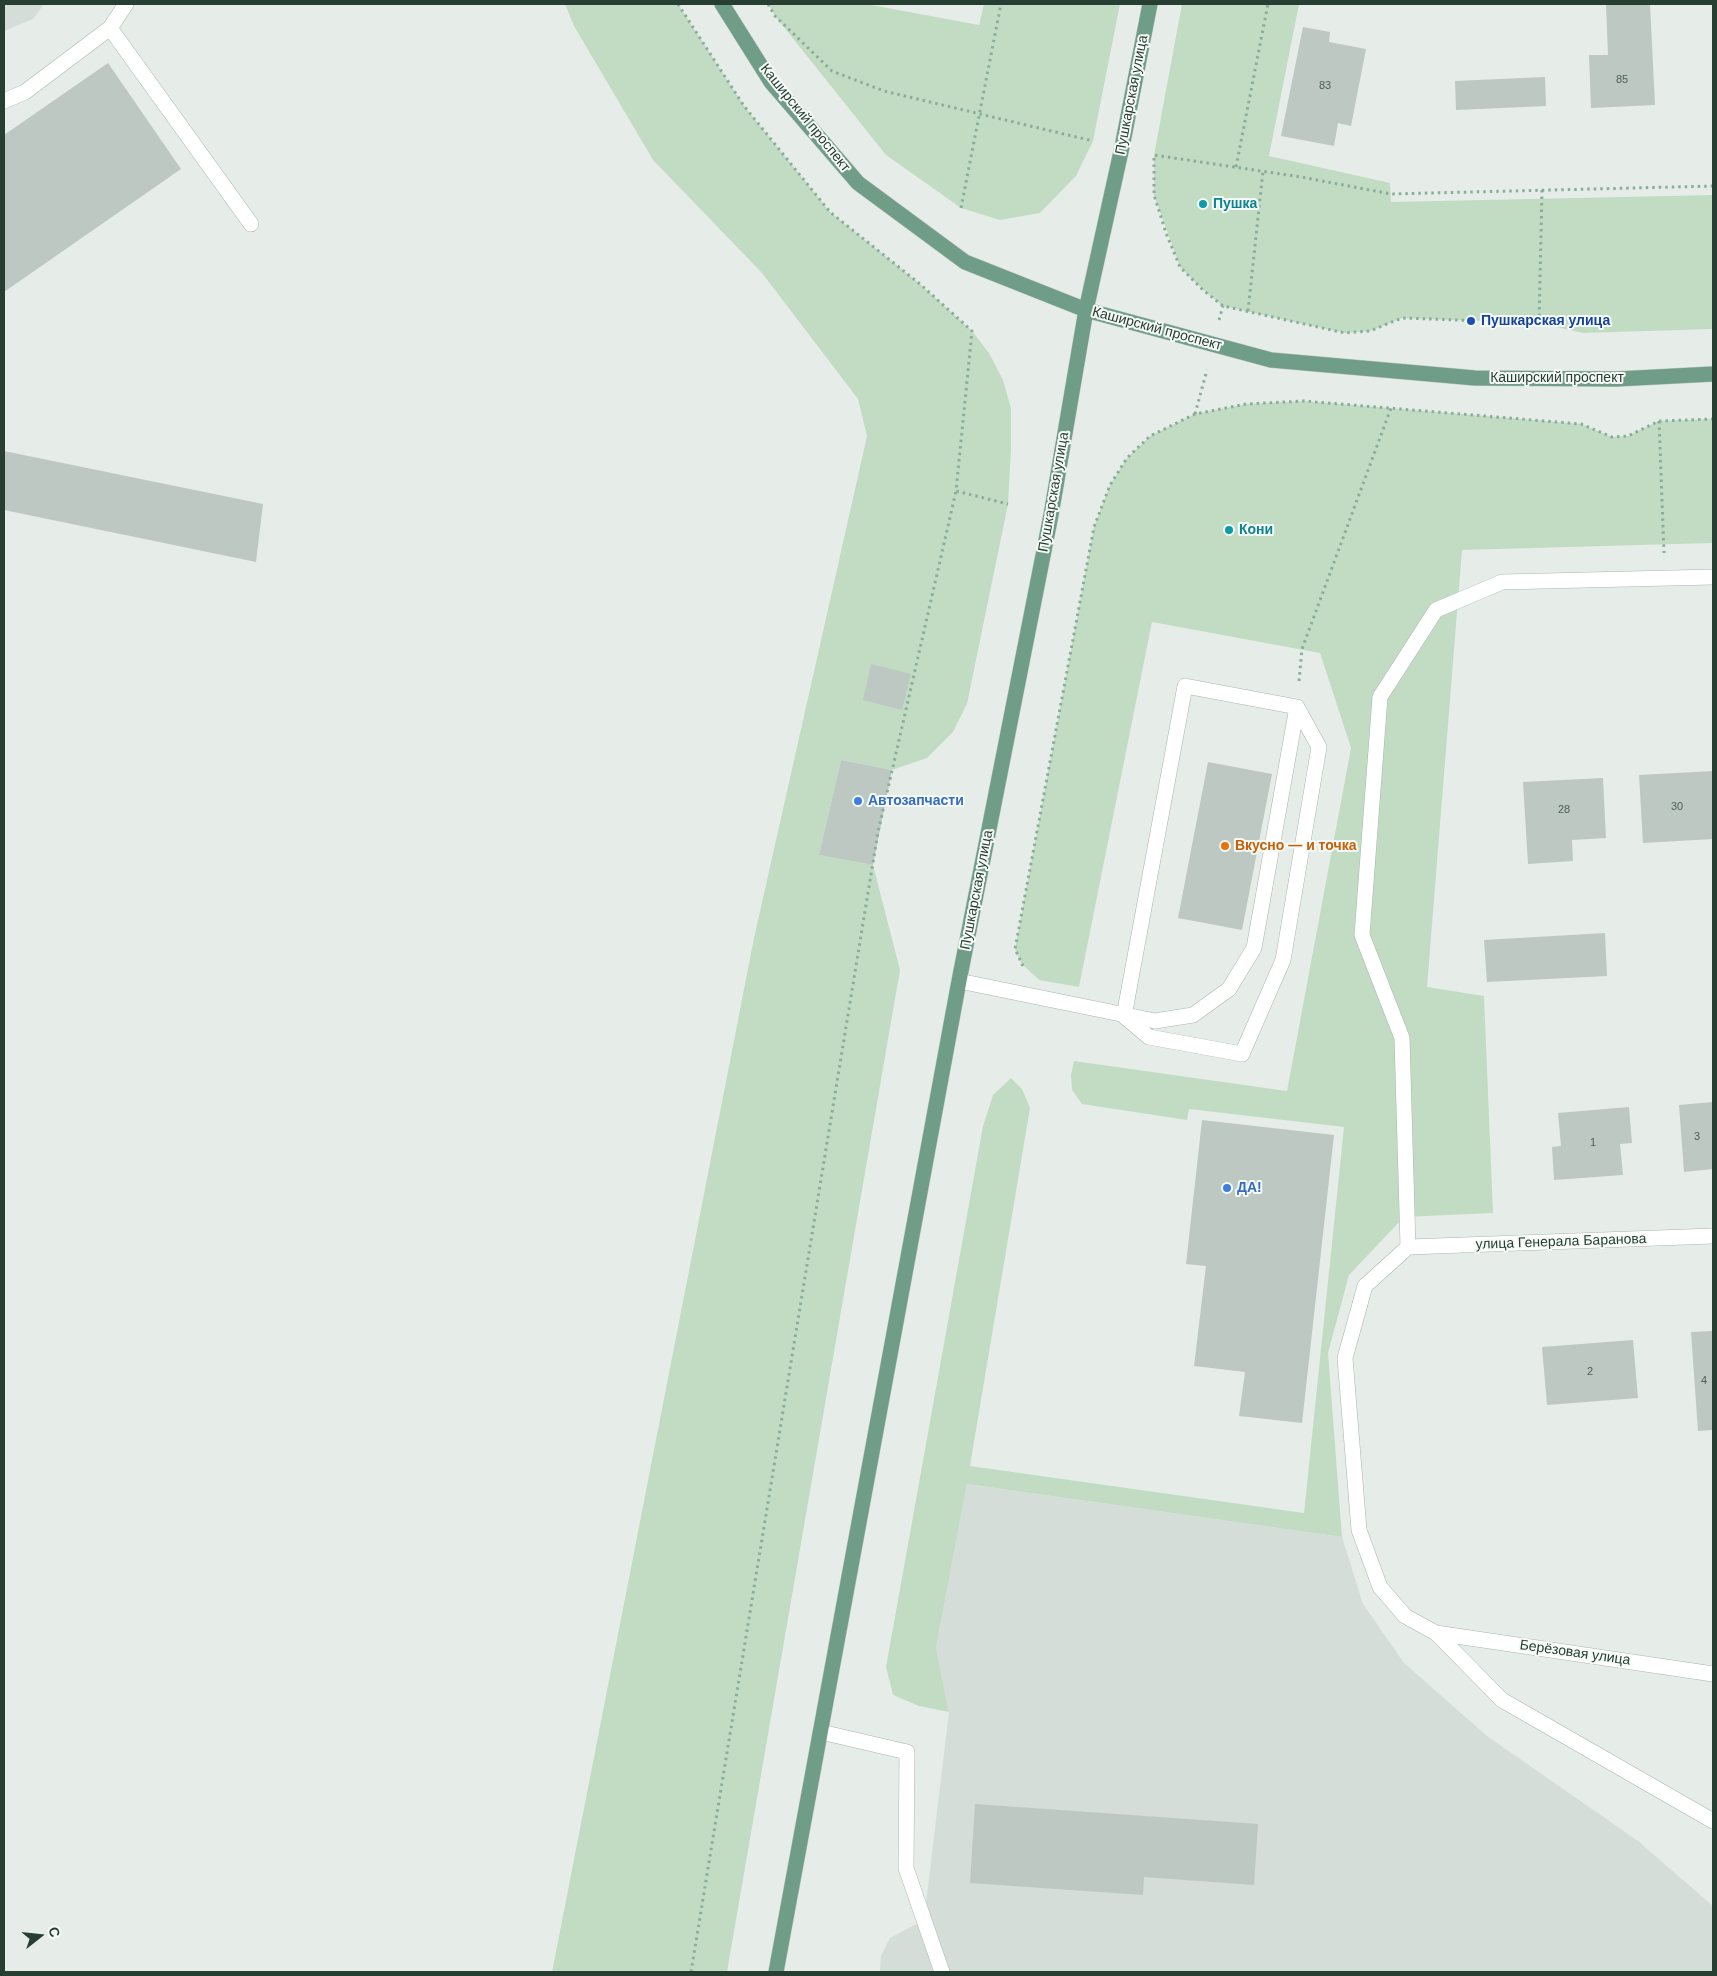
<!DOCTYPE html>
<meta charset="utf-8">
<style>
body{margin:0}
#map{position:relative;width:1717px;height:1976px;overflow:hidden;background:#e6ede9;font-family:Helvetica,sans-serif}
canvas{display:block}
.frame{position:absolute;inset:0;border:5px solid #273e33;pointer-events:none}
.north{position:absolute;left:15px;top:1911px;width:50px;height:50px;-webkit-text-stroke:4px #f6faf7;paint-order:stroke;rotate:74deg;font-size:14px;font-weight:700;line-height:20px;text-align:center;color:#273e33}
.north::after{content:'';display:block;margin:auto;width:18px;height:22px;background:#273e33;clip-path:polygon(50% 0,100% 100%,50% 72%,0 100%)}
</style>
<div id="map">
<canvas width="1717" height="1976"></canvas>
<div class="frame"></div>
<div class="north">С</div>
</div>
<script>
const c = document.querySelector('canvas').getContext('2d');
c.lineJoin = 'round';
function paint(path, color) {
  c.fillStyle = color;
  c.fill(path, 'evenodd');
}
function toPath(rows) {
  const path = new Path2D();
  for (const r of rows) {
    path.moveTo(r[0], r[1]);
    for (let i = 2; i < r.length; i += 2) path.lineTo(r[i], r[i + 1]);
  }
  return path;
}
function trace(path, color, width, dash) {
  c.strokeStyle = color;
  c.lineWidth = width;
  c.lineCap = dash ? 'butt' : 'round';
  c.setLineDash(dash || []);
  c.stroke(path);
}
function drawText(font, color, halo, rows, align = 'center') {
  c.font = font + ' Helvetica,sans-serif';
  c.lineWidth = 4;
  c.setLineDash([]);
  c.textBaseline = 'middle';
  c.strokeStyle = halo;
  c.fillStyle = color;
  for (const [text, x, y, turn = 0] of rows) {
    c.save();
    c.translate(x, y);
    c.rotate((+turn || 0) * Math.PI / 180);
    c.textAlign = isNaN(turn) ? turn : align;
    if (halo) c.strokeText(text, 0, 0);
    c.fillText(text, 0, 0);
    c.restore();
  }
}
paint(toPath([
 [4,4,44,4,33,19,4,31],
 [967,1484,1342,1537,1363,1604,1404,1663,1487,1736,1638,1841,1713,1906,1713,1972,880,1972,881,1956,890,1938,924,1920,949,1712,936,1648]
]), '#d4ddd7');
paint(toPath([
 [565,4,678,4,744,106,830,212,920,284,972,331,989,353,1003,380,1011,408,1011,448,1008,504,967,704,953,732,927,758,892,770,841,760,819,855,873,865,900,970,727,1972,552,1972,754,938,867,436,858,399,762,273,653,160,574,26],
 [768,4,866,4,979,25,984,4,1120,4,1093,141,1076,176,1040,213,1000,220,961,208,886,155,775,16],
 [1182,4,1299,4,1269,156,1390,183,1391,202,1713,195,1713,329,1583,333,1539,323,1402,318,1370,331,1345,333,1223,306,1203,290,1180,267,1154,195,1154,155],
 [1304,401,1581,424,1612,437,1628,436,1659,421,1713,419,1713,543,1462,550,1427,987,1484,996,1493,1213,1404,1217,1349,1275,1328,1353,1342,1537,967,1484,936,1648,949,1712,919,1706,893,1695,886,1667,983,1126,993,1095,1011,1078,1022,1089,1030,1108,970,1466,1304,1513,1344,1127,1189,1109,1187,1120,1082,1104,1072,1090,1071,1075,1074,1061,1287,1091,1351,748,1320,653,1152,622,1079,987,1039,980,1021,963,1015,949,1094,527,1110,485,1127,458,1150,436,1195,414,1246,404]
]), '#c2dcc3');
paint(toPath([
 [1606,4,1650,4,1655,105,1591,108,1589,55,1608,55],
 [1303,27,1330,32,1329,42,1366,49,1351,126,1338,123,1334,146,1281,136],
 [108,63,181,169,4,292,4,135],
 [1545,77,1546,106,1456,110,1455,81],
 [4,451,263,504,256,562,4,510],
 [871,664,911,674,902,710,863,700],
 [841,760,892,770,873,865,819,855],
 [1208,762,1272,774,1242,930,1178,918],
 [1713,771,1713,839,1643,843,1639,775],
 [1603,778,1606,838,1572,840,1573,861,1528,864,1523,782],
 [1605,933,1607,976,1487,982,1484,940],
 [1713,1102,1713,1169,1684,1172,1679,1105],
 [1629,1107,1632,1143,1620,1144,1623,1175,1554,1180,1552,1147,1561,1146,1558,1113],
 [1202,1120,1334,1135,1302,1423,1239,1416,1245,1372,1194,1366,1206,1266,1186,1264],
 [1713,1331,1713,1430,1698,1431,1691,1332],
 [1633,1340,1638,1398,1547,1405,1542,1347],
 [975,1804,1258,1824,1254,1885,1144,1877,1143,1895,970,1883]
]), '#bcc8c1');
const minor = toPath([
 [110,28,251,224],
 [4,101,25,92,110,28,126,4],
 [1713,577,1502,582,1436,610,1380,697,1362,935,1402,1038,1408,1247,1365,1286,1345,1358,1359,1530,1380,1587,1405,1616,1436,1633,1502,1700,1713,1821],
 [959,981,1155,1021,1193,1015,1229,989,1254,948,1297,707],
 [1124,1016,1185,686,1297,707],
 [1125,1017,1149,1037,1242,1054,1283,960,1319,747,1297,707],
 [1408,1247,1713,1236],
 [1436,1633,1713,1674],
 [821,1732,907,1752,906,1868,942,1972]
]);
const major = toPath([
 [722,4,771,82,858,183,965,262,1086,310,1271,360,1475,378,1617,379,1713,374],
 [776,1972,959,981,1051,515,1086,310,1122,147,1150,4]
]);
trace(minor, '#a9b5af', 16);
trace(major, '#c3c9c6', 16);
trace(toPath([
 [678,4,744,106,830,212,920,284,972,331,956,491,1008,504],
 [768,4,775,16,832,71,884,91,1093,141],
 [1236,167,1268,4],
 [1542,190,1539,323,1402,318,1370,331,1345,333,1223,306,1203,290,1180,267,1166,233,1154,195,1154,155,1301,177,1391,194,1713,186],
 [961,208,1001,4],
 [1248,311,1263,171],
 [1219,320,1223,306],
 [1195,414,1207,370],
 [1659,421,1664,553],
 [1299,681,1302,649,1391,408],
 [1023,966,1015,949,1094,527,1110,485,1127,458,1150,436,1195,414,1246,404,1304,401,1581,424,1612,437,1628,436,1659,421,1713,419],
 [691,1972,878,832,956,491]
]), '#8aad9b', 3, [2.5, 4]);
trace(minor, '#fff', 15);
trace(major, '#709d88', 15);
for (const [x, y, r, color] of [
 [1203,204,5,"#0f9aa8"],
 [1471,321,5,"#1a4fb4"],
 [1229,530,5,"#0f9aa8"],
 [858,801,5,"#3f7fe0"],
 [1225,846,5,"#e8710a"],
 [1227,1188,5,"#3f7fe0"]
]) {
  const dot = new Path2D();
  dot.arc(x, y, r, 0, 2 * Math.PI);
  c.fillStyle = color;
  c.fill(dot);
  trace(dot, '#f6faf7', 2);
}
drawText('11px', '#4c6056', null, [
 ["85",1622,80],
 ["83",1325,86],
 ["30",1677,807],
 ["28",1564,810],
 ["3",1697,1137],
 ["1",1593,1143],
 ["2",1590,1372],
 ["4",1704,1381]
]);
drawText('14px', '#273e33', '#f6faf7', [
 ["Пушкарская улица",1132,95,-79],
 ["Каширский проспект",805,118,51],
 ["Каширский проспект",1157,329,15],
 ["Каширский проспект",1557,378],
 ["Пушкарская улица",1054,492,-80],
 ["Пушкарская улица",977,890,-79],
 ["улица Генерала Баранова",1561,1242,-2],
 ["Берёзовая улица",1575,1653,8]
]);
drawText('bold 14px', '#0d838f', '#f6faf7', [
 ["Пушка",1213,204],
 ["Кони",1239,530]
], 'left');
drawText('bold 14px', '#164399', '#f6faf7', [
 ["Пушкарская улица",1481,321]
], 'left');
drawText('bold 14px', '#366cbe', '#f6faf7', [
 ["Автозапчасти",868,801],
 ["ДА!",1237,1188]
], 'left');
drawText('bold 14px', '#c56008', '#f6faf7', [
 ["Вкусно — и точка",1235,846]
], 'left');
</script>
